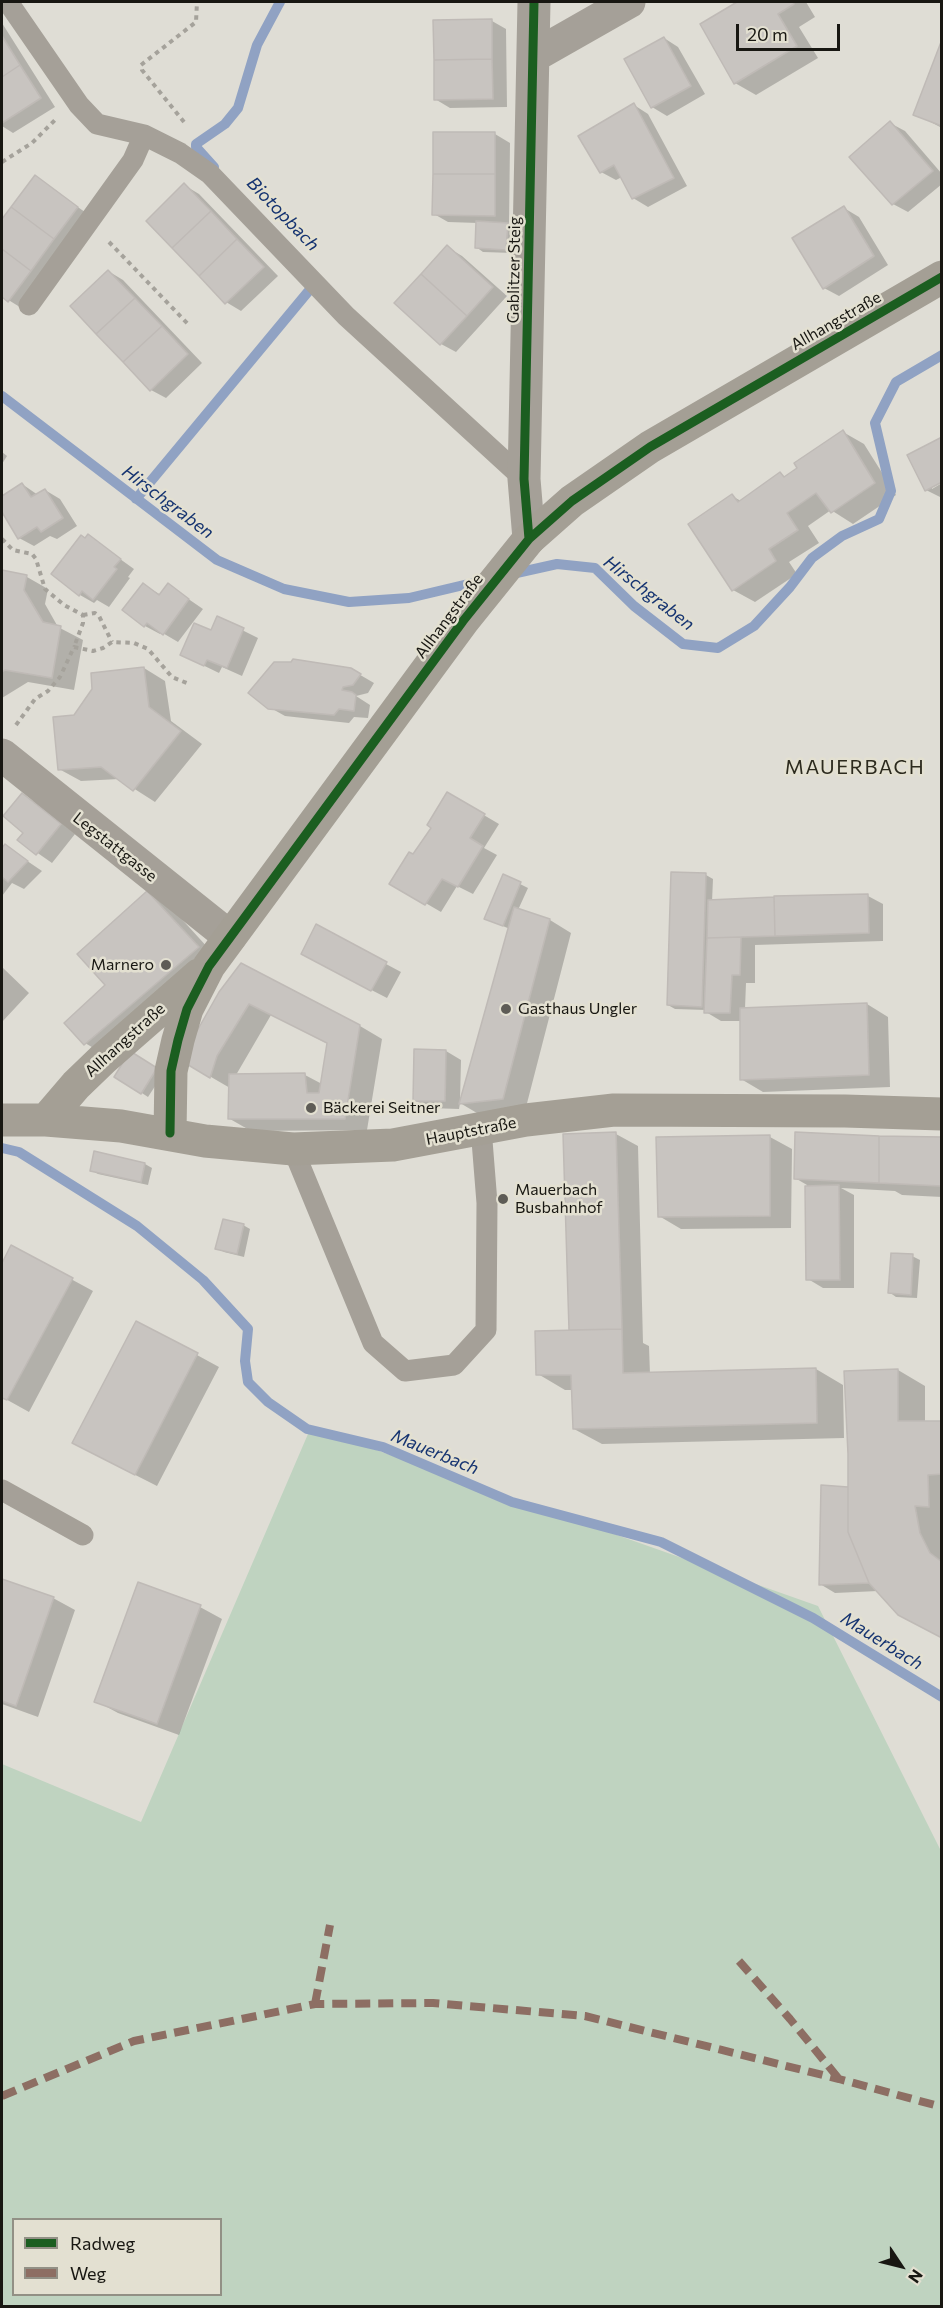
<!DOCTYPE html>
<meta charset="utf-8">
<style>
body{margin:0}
#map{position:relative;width:943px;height:2308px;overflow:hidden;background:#dfddd5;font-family:Commissioner,sans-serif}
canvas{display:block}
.frame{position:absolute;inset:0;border:3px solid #181712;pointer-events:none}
.legend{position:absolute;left:12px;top:2218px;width:210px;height:78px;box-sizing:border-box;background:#e3e0d1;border:2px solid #929085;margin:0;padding:8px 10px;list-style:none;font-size:18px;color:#181712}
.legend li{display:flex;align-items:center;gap:12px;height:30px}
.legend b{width:30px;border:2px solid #929085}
.north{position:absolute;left:871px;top:2236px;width:60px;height:60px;-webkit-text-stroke:4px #e3e0d1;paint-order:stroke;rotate:125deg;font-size:16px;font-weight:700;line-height:24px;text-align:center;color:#181712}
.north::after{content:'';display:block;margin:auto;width:21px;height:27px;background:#181712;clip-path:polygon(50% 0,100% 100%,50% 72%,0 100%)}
.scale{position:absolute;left:736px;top:24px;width:104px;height:27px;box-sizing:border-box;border:3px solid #181712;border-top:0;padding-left:8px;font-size:18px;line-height:21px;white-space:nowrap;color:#181712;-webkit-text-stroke:4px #e3e0d1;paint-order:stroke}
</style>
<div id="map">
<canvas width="943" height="2308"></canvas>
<div class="frame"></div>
<ul class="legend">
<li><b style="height:8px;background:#1b5e20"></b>Radweg</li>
<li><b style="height:8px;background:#8d6e63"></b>Weg</li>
</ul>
<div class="north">N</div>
<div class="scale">20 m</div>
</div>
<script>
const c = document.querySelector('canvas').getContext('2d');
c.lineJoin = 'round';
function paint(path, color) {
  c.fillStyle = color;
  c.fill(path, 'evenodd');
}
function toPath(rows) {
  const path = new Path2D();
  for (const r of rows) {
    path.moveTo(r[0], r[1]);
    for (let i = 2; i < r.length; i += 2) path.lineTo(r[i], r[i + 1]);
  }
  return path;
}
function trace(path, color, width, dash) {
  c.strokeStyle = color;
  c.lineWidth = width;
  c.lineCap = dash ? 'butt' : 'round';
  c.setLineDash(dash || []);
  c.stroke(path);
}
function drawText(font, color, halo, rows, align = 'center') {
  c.font = font + ' Commissioner,sans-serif';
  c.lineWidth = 5;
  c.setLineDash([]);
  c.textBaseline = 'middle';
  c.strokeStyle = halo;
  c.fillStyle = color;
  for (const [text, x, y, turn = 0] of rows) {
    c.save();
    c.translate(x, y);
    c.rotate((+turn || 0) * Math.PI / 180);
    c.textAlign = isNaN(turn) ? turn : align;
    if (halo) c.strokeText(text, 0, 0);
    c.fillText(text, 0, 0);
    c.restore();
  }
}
paint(toPath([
 [311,1427,818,1606,941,1851,941,2306,2,2306,2,1764,141,1822],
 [14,2220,220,2220,220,2294,14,2294]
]), '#bfd3c0');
paint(toPath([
 [740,2,806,2,815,17,799,27,818,58,756,95,735,83,702,24],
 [492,21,506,29,507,107,450,108,435,99],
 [2,23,55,107,13,133,2,126],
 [664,38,678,47,705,94,667,116,652,107],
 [942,45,942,128,915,114],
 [634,105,648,114,687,186,648,207,633,198,622,177,616,180,601,172],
 [890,123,905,131,942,174,942,184,908,212,893,204],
 [495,134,510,143,509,225,515,228,513,253,483,252,476,247,478,223,448,222,434,214],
 [35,177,92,217,23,309,2,296,2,222],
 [184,185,199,194,278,276,241,311,226,302],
 [844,208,859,217,888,265,839,296,824,288],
 [447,247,462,256,507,296,456,352,441,344],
 [108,271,123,280,202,363,166,398,151,390],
 [843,432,864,444,896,495,853,524,831,510,808,526,819,543,789,562,797,574,755,602,733,590,732,496,741,501,780,474,787,478],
 [2,452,7,456,2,464],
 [942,483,942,498,926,490,932,485,932,489],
 [22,484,38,495,45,490,60,499,77,526,57,539,50,536,34,546,19,538,2,510,2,498],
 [88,536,134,569,128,577,130,578,109,607,97,600,94,603,80,595,86,540],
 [2,572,27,577,48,589,45,604,58,627,83,640,74,690,28,682,2,698],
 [144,585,161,595,168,585,203,609,178,642,161,632,160,634,145,626,124,610],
 [218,618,258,638,242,676,222,667,219,673,182,655,212,632],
 [292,664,350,669,374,683,368,693,356,696,370,705,368,718,354,717,349,723,285,716,269,707],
 [144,668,165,681,171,721,202,744,155,802,119,779,81,781,59,769,74,716],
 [448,794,499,824,484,848,497,855,473,894,457,886,441,912,391,883,434,828],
 [22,795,37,803,75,834,52,863,19,840,25,832],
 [5,846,42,871,24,889,12,883,2,896,2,851],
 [673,874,706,875,713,879,712,902,774,897,868,896,883,904,883,941,755,945,755,983,746,983,745,1009,867,1004,888,1017,890,1087,763,1092,741,1079,741,1021,721,1021,706,1012,706,1010,675,1009,668,1005],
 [504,876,528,888,518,910,550,920,571,933,525,1111,482,1116,460,1103,459,1109,429,1108,414,1100,446,1051,461,1060,460,1102,510,929,493,922],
 [147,893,169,905,219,960,107,1056,85,1043],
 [317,962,386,964,401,972,387,998],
 [2,967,29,993,2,1022],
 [221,993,360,1026,382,1039,367,1130,251,1131,230,1119,230,1088,187,1063],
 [271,1015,328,1044,322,1084,305,1075,236,1075],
 [130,1053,163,1074,148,1097,116,1076],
 [616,1134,638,1146,643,1343,649,1346,650,1374,816,1369,843,1385,844,1438,602,1444,574,1429,573,1390,565,1390,538,1374,571,1332,565,1136],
 [770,1137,792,1149,791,1228,681,1229,659,1216],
 [942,1139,942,1197,902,1195,895,1191,841,1188,854,1195,854,1288,823,1288,808,1279,807,1185,795,1178],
 [145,1164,152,1168,148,1185,98,1174,91,1170],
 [243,1225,250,1229,244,1257,224,1252,217,1248],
 [12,1247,93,1291,29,1412,2,1397,2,1266],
 [912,1256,920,1260,917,1298,896,1297,889,1292],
 [197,1355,219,1367,157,1486,96,1455],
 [898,1370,925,1386,925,1422,942,1422,942,1638,899,1613,878,1591,835,1593,820,1584,849,1489],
 [2,1580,53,1598,75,1610,38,1717,2,1704],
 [139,1584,200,1607,222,1619,179,1735,118,1713,96,1701]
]), '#0003');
trace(toPath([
 [214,167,196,147,196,144,225,124,238,108,257,45,280,2],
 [2,396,217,560,284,589,349,602,409,598,485,580],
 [136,499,312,287,313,279],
 [512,574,557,564,595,568,634,606,683,644,718,648,754,626,790,587,812,558,842,536,879,519,891,491,875,423,896,382,942,355],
 [2,1148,19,1152,137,1226,203,1280,248,1329,245,1361,248,1382,268,1402,307,1429,383,1447,512,1502,661,1542,813,1618,942,1697]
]), '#90a2c3', 10);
const building = toPath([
 [737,2,793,2,794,4,778,14,797,46,734,84,700,24,737,2],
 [492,19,492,59,434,60,433,20,492,19],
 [2,36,20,65,2,77,2,36],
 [664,37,691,86,651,108,624,59,664,37],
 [941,42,942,43,942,126,913,115,941,42],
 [492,59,493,99,434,100,434,60,492,59],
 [20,65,41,98,2,123,2,77,20,65],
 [634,103,674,178,632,199,614,165,600,173,578,136,634,103],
 [890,121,933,171,892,205,849,157,890,121],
 [433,132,495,132,495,174,433,174,433,132],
 [433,174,495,174,495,216,432,215,433,174],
 [35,175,78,207,54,239,11,207,35,175],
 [184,183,211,211,172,248,146,221,184,183],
 [844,206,874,256,823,289,792,238,844,206],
 [11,207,54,239,31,271,2,249,2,219,11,207],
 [211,211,237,239,199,276,172,248,211,211],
 [476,221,508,223,506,250,475,248,476,221],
 [237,239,264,267,225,304,199,276,237,239],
 [447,245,493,287,467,316,421,274,447,245],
 [2,249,31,271,8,302,2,297,2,249],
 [108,270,135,298,96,334,70,306,108,270],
 [421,274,467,316,440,345,394,303,421,274],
 [135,298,162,326,123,362,96,334,135,298],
 [162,326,188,354,150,391,123,362,162,326],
 [843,430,875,483,831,513,816,493,787,513,798,530,769,549,776,561,732,591,688,524,732,494,738,502,780,472,784,477,797,468,794,463,843,430],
 [942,437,942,482,925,491,907,455,942,437],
 [22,483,31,497,45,489,63,518,41,532,37,527,18,539,2,512,2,496,22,483],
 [88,534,121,559,114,567,117,569,93,600,82,591,79,596,51,574,81,535,85,538,88,534],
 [2,570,27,575,24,590,43,622,61,626,52,678,5,670,2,672,2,570],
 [143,583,159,595,168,583,189,599,163,635,147,623,144,627,122,610,143,583],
 [217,616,244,628,227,668,207,660,204,666,180,655,194,623,211,630,217,616],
 [293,659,351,668,361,674,353,685,343,687,342,690,352,692,356,695,354,711,339,709,334,715,268,709,248,693,274,662,291,662,293,659],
 [144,667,149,707,181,731,133,791,101,767,58,770,53,717,74,715,92,689,91,673,144,667],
 [447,792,485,814,470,838,483,846,458,887,442,879,425,905,389,884,409,852,413,854,431,828,427,825,447,792],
 [22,793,61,824,36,855,17,840,23,833,3,816,22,793],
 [5,844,28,861,8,882,2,877,2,848,5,844],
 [671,872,706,873,702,1007,667,1005,671,872],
 [503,874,521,882,503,926,484,919,503,874],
 [147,891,199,947,84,1045,64,1023,105,985,77,954,147,891],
 [868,894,869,933,775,936,774,896,868,894],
 [774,897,775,936,707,938,708,900,774,897],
 [514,907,550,919,503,1099,459,1104,514,907],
 [316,924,387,962,371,991,301,954,316,924],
 [741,937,740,975,732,975,730,1013,704,1013,707,938,741,937],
 [241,963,360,1025,345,1119,228,1119,229,1074,305,1073,307,1093,319,1093,327,1043,249,1004,217,1056,210,1078,185,1063,193,1038,219,992,241,963],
 [867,1003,869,1075,740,1080,740,1008,867,1003],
 [414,1049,446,1050,445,1101,413,1101,414,1049],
 [130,1051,157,1068,141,1094,114,1077,130,1051],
 [616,1132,622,1329,569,1330,563,1134,616,1132],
 [795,1132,879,1136,879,1183,794,1179,795,1132],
 [770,1135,770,1216,658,1217,656,1137,770,1135],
 [879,1136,942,1137,942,1186,879,1183,879,1136],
 [94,1151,145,1163,141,1182,90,1171,94,1151],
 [839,1185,840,1280,806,1280,805,1186,839,1185],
 [223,1219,244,1224,237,1254,215,1249,223,1219],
 [11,1245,73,1278,7,1400,2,1398,2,1263,11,1245],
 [891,1253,913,1254,911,1295,888,1293,891,1253],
 [136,1321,198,1353,135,1475,72,1443,136,1321],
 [622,1329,623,1373,816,1368,817,1423,573,1429,571,1375,536,1375,535,1331,622,1329],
 [898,1369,898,1421,942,1421,942,1474,928,1475,929,1507,915,1506,920,1533,930,1553,942,1562,942,1638,898,1615,869,1583,848,1532,848,1454,844,1371,898,1369],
 [821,1485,848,1487,848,1532,869,1583,819,1585,821,1485],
 [2,1579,54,1597,16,1706,2,1701,2,1579],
 [138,1582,201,1605,157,1724,94,1702,138,1582]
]);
paint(building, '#c8c4c0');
trace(building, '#bfbab6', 1.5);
trace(toPath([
 [184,122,142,70,141,65,196,22,197,2],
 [2,162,32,143,55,120],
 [109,242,188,324],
 [2,539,13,550,32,554,36,559,45,589,64,605,83,615,83,623,74,647],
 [83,615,95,613,99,616,112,642],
 [16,725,35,699,48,691,60,677,74,647,93,651,103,648,112,642,134,643,148,649,172,677,189,684]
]), '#a5a29b', 4, [4.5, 4.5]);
trace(toPath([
 [8,2,79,105,97,124,144,135,180,153,210,174,346,316,524,479],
 [29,305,133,160,144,135],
 [293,1149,373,1343,405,1371,454,1365,486,1330,487,1203,481,1128],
 [2,1490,83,1535]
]), '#a5a098', 21);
trace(toPath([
 [534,56,629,2],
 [529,539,524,479,534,2],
 [2,755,230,937]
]), '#a5a098', 33);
trace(toPath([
 [2,1120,46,1120,121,1126,205,1141,293,1149,393,1145,526,1120,614,1110,845,1111,942,1114],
 [46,1120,76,1085,103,1059,199,975],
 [170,1133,171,1071,178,1040,187,1009,209,966,463,621,529,539,572,501,650,447,942,277]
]), '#a49f95', 33);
trace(toPath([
 [739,1961,790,2019,839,2079],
 [315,2004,330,1925],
 [2,2096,134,2041,315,2004,433,2003,585,2016,839,2079,942,2107]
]), '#8d6e63', 8, [15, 8]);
trace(toPath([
 [529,539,524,479,534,2],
 [170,1133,171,1071,178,1040,187,1009,209,966,463,621,529,539,572,501,650,447,942,277]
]), '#1b5e20', 9);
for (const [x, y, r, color] of [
 [166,965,6,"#5e5c56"],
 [506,1009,6,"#5e5c56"],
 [311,1108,6,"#5e5c56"],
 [503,1199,6,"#5e5c56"]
]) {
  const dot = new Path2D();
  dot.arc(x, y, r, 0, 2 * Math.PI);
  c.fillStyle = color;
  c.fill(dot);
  trace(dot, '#e3e0d1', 2);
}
drawText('16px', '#181712', '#e3e0d1', [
 ["Gablitzer Steig",514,270,-89],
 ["Allhangstraße",836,321,-30],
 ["Allhangstraße",449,616,-53],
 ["Legstattgasse",115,847,38],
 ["Allhangstraße",125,1040,-42],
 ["Hauptstraße",471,1131,-11]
]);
drawText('16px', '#181712', '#e3e0d1', [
 ["Marnero",154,965,"right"],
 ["Gasthaus Ungler",518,1009],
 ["Bäckerei Seitner",323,1108],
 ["Mauerbach",515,1190],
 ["Busbahnhof",515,1208]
], 'left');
drawText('italic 18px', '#163471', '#e3e0d1', [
 ["Biotopbach",283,214,46],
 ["Hirschgraben",168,502,37],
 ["Hirschgraben",649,593,38],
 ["Mauerbach",435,1452,22],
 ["Mauerbach",882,1641,32]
]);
c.letterSpacing = '1.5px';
drawText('20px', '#2c2a1e', '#e3e0d1', [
 ["MAUERBACH",855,767]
]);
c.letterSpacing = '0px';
</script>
